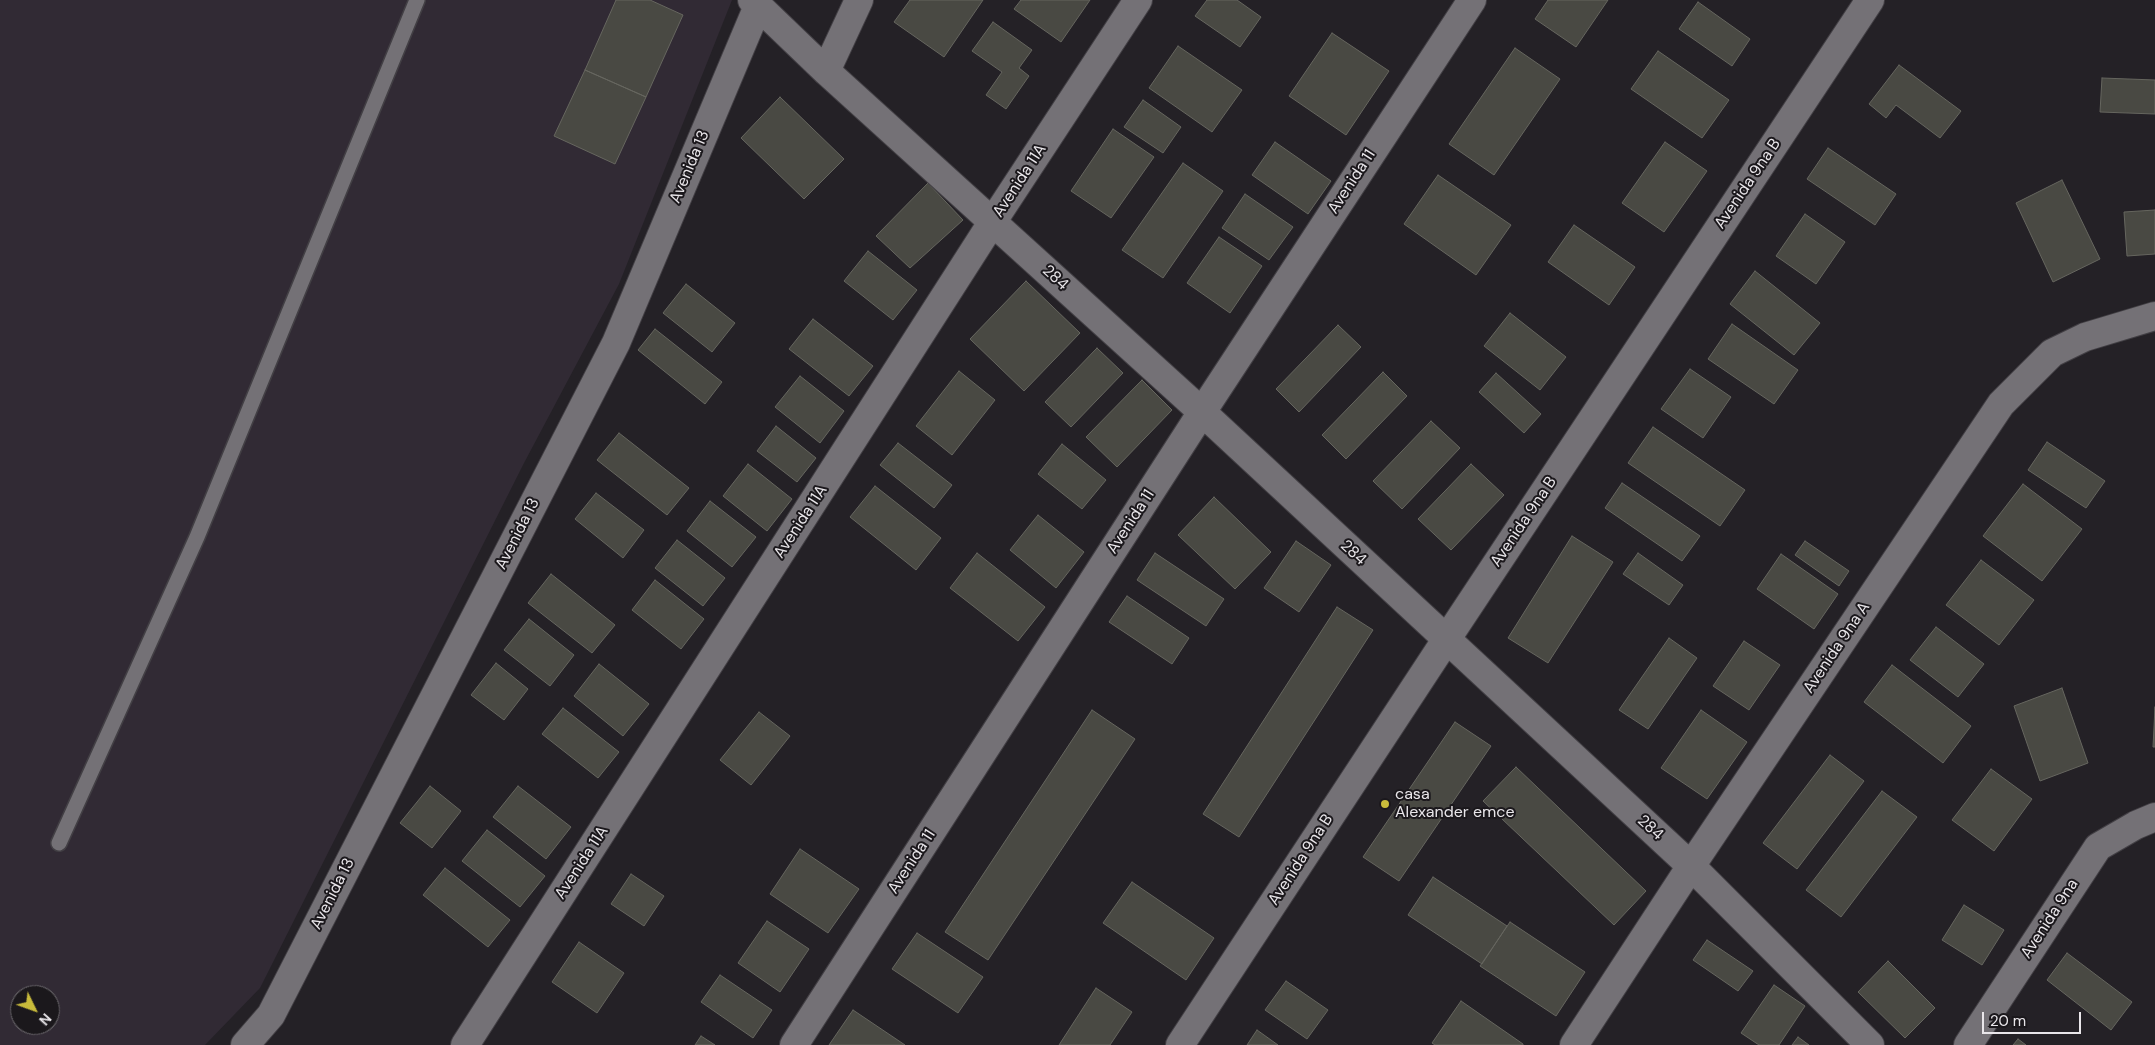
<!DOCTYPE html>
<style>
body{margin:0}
#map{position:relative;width:2155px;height:1045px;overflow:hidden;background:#242126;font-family:"DM Sans",sans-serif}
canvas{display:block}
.north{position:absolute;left:10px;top:985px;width:50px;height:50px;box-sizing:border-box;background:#1b181c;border:1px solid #6d6a6e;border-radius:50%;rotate:132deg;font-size:14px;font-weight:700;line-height:20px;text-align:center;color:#e9e6ea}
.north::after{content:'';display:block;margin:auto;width:18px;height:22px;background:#c9bb3b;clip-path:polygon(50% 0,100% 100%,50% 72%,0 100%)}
.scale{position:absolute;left:1982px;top:1012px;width:99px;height:22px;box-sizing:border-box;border:2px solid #e9e6ea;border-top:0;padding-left:6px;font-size:15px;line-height:18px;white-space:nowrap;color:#e9e6ea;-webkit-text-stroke:4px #1b181c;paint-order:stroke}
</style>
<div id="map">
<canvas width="2155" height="1045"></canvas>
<div class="north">N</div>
<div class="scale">20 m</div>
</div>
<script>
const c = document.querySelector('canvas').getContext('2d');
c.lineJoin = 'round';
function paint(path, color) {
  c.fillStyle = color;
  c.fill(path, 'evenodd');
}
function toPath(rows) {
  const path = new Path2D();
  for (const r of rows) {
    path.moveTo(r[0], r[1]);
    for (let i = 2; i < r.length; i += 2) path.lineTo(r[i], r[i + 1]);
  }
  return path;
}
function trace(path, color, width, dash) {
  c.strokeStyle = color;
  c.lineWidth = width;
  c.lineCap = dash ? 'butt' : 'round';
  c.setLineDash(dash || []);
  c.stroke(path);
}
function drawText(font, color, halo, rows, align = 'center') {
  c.font = font + ' "DM Sans",sans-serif';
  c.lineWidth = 4;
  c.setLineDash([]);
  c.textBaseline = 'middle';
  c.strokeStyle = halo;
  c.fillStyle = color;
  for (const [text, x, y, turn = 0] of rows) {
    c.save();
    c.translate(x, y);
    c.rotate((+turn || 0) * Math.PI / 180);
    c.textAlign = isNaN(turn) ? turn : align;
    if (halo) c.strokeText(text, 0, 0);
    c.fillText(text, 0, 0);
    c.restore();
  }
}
paint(toPath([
 [0,0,732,0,619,284,524,463,260,988,205,1045,0,1045],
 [20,995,50,995,50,1025,20,1025]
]), '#312a34');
const building = toPath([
 [616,0,650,0,683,15,646,97,585,70,616,0],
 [910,0,983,0,944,57,894,22,910,0],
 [1021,0,1090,0,1061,42,1014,9,1021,0],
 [1207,0,1237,0,1261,17,1240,47,1195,16,1207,0],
 [1548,0,1608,0,1576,47,1535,19,1548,0],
 [1698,2,1750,39,1732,66,1679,29,1698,2],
 [993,22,1032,50,1019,68,1029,76,1006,109,986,95,1002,72,972,51,993,22],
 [1332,33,1389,71,1346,135,1289,96,1332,33],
 [1178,46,1242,90,1212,132,1149,88,1178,46],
 [1515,48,1560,79,1494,175,1449,144,1515,48],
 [1658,51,1729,100,1702,138,1631,89,1658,51],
 [1899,65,1961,111,1940,138,1896,105,1886,118,1869,104,1899,65],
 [585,70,646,97,615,164,554,136,585,70],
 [2102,78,2155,80,2155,114,2100,112,2102,78],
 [780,97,844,159,804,199,741,138,780,97],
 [1143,100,1181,127,1163,153,1124,127,1143,100],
 [1113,129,1154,157,1111,218,1071,191,1113,129],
 [1275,142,1331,181,1308,214,1252,175,1275,142],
 [1665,142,1707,171,1664,232,1622,203,1665,142],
 [1828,148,1896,194,1875,225,1807,179,1828,148],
 [1183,163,1223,191,1163,278,1122,250,1183,163],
 [1438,175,1511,225,1476,275,1404,224,1438,175],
 [2062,180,2100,259,2053,282,2016,203,2062,180],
 [928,183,963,220,910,268,876,236,928,183],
 [1245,194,1293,227,1269,260,1222,228,1245,194],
 [2155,210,2155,254,2127,256,2124,212,2155,210],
 [1805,214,1845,242,1816,284,1776,256,1805,214],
 [1574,225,1635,267,1609,305,1548,262,1574,225],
 [1219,237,1262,266,1230,313,1187,283,1219,237],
 [868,251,917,290,893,320,844,281,868,251],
 [1755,271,1820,323,1794,355,1730,304,1755,271],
 [1026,281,1080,333,1024,391,970,339,1026,281],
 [686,284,735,323,712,352,663,313,686,284],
 [1510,313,1566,357,1540,390,1484,346,1510,313],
 [813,319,873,366,849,396,789,349,813,319],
 [1732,324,1798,370,1774,404,1708,359,1732,324],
 [1338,325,1361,347,1299,412,1276,389,1338,325],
 [655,329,722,382,705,404,638,350,655,329],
 [1097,348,1123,373,1071,427,1045,402,1097,348],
 [1690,369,1731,397,1703,438,1661,409,1690,369],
 [959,371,995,400,952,455,916,426,959,371],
 [1383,372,1407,396,1346,459,1322,435,1383,372],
 [1496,373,1541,414,1524,433,1479,392,1496,373],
 [800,376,844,411,820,443,775,407,800,376],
 [1142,380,1172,410,1117,467,1086,437,1142,380],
 [1431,421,1460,448,1402,509,1373,481,1431,421],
 [776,426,816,458,797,482,757,451,776,426],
 [1653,427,1745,490,1720,526,1628,463,1653,427],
 [619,433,689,488,667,515,597,460,619,433],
 [2047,442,2105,481,2086,508,2028,470,2047,442],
 [898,443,952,485,934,508,880,465,898,443],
 [1062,444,1106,480,1082,509,1038,474,1062,444],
 [748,464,792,499,767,531,723,496,748,464],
 [1471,464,1504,495,1451,550,1418,519,1471,464],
 [1622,483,1700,536,1682,561,1605,508,1622,483],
 [2023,484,2082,529,2042,581,1983,536,2023,484],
 [875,486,941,538,916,570,850,517,875,486],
 [596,493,644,530,623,558,575,519,596,493],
 [1214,497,1271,552,1235,589,1178,535,1214,497],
 [710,501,756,537,732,567,687,531,710,501],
 [1038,515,1084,552,1056,588,1010,550,1038,515],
 [1572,536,1613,562,1548,663,1508,638,1572,536],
 [677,540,725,578,703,606,655,568,677,540],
 [1296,541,1331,565,1299,612,1264,588,1296,541],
 [1805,541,1849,571,1839,586,1795,555,1805,541],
 [977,553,1045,607,1018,641,950,588,977,553],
 [1155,553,1224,599,1206,626,1137,580,1155,553],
 [1638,553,1683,585,1669,605,1623,574,1638,553],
 [1781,554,1838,594,1814,629,1757,589,1781,554],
 [1981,560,2034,600,1999,645,1946,605,1981,560],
 [551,574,615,625,592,653,528,603,551,574],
 [655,580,704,619,681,649,632,610,655,580],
 [1127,596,1189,638,1172,664,1109,622,1127,596],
 [1337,607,1373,630,1239,837,1203,814,1337,607],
 [529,619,574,655,550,686,504,650,529,619],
 [1936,627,1984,664,1958,697,1910,660,1936,627],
 [1669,638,1697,658,1648,729,1619,710,1669,638],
 [1744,641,1780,665,1749,710,1713,686,1744,641],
 [496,663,528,689,504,720,471,695,496,663],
 [599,664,649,704,623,736,574,696,599,664],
 [1892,665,1971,726,1943,763,1864,702,1892,665],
 [2062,688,2088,763,2040,781,2014,706,2062,688],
 [2155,707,2155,747,2153,747,2155,707],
 [563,708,619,752,598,778,542,734,563,708],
 [1092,710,1135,739,988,960,945,932,1092,710],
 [1701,710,1747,742,1707,799,1661,768,1701,710],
 [759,712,790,736,751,785,720,760,759,712],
 [1455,722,1491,746,1399,881,1363,857,1455,722],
 [1830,755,1864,781,1797,869,1763,843,1830,755],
 [1516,767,1646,891,1614,925,1483,801,1516,767],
 [1991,769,2032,799,1994,851,1952,820,1991,769],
 [430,786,461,811,432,848,400,823,430,786],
 [518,786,571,827,546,859,493,817,518,786],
 [1882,791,1917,817,1841,917,1806,890,1882,791],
 [487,830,545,876,520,907,462,861,487,830],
 [800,849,859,889,828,933,770,894,800,849],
 [445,868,510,920,488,947,423,895,445,868],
 [631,874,664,896,644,926,611,904,631,874],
 [1433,877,1507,926,1482,964,1408,915,1433,877],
 [1132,882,1214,938,1186,980,1103,923,1132,882],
 [1964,905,2004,930,1982,965,1942,940,1964,905],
 [767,921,809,949,780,992,738,963,767,921],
 [1510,922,1585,972,1556,1016,1480,966,1510,922],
 [917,933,983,977,958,1013,892,969,917,933],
 [1707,940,1753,971,1738,991,1693,960,1707,940],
 [579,942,624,973,597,1013,552,982,579,942],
 [2067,953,2132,1002,2111,1030,2047,980,2067,953],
 [1888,961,1935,1008,1905,1038,1858,992,1888,961],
 [720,975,772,1010,753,1038,701,1002,720,975],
 [1286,981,1328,1010,1307,1039,1265,1010,1286,981],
 [1774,985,1805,1006,1779,1045,1759,1045,1741,1033,1774,985],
 [1096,988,1132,1012,1110,1045,1059,1045,1096,988],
 [1461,1001,1523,1044,1523,1045,1435,1045,1432,1043,1461,1001],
 [853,1010,905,1045,829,1045,853,1010],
 [1257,1030,1278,1045,1247,1045,1257,1030],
 [701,1036,715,1045,695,1045,701,1036],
 [1798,1037,1809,1045,1792,1045,1798,1037],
 [2018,1039,2026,1045,2013,1045,2018,1039]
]);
paint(building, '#494943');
trace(building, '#66665f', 1);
const lane = toPath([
 [59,843,197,537,417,0]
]);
const street = toPath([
 [752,0,826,71,1202,412,1691,866,1870,1045],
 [826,71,859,0],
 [245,1045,271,1015,616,343,758,6],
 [465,1045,993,221,1138,0],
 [794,1045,1202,412,1472,0],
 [1180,1045,1446,640,1870,0],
 [1574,1045,1691,866,2001,404,2052,353,2085,337,2155,316],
 [1968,1045,2098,847,2136,825,2155,817]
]);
trace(lane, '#423f44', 18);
trace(street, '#423f44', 30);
trace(lane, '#747176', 15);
trace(street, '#747176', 28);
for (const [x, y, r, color] of [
 [1385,804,5,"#c9bb3b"]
]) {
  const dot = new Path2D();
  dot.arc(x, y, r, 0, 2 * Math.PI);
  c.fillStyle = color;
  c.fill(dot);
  trace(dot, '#1b181c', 2);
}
drawText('16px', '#e9e6ea', '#1b181c', [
 ["Avenida 13",690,167,-67],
 ["Avenida 11A",1020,181,-57],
 ["Avenida 11",1352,182,-57],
 ["Avenida 9na B",1748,184,-56],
 ["284",1055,278,43],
 ["Avenida 11A",801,522,-57],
 ["Avenida 11",1131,522,-57],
 ["Avenida 9na B",1524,522,-56],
 ["Avenida 13",518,534,-63],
 ["284",1353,553,43],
 ["Avenida 9na A",1837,648,-56],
 ["284",1650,828,43],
 ["Avenida 9na B",1301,860,-57],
 ["Avenida 11",912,862,-57],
 ["Avenida 11A",582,863,-57],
 ["Avenida 13",333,894,-63],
 ["Avenida 9na",2050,919,-57]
]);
drawText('16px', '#e9e6ea', '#1b181c', [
 ["casa",1395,795],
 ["Alexander emce",1395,813]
], 'left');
</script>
